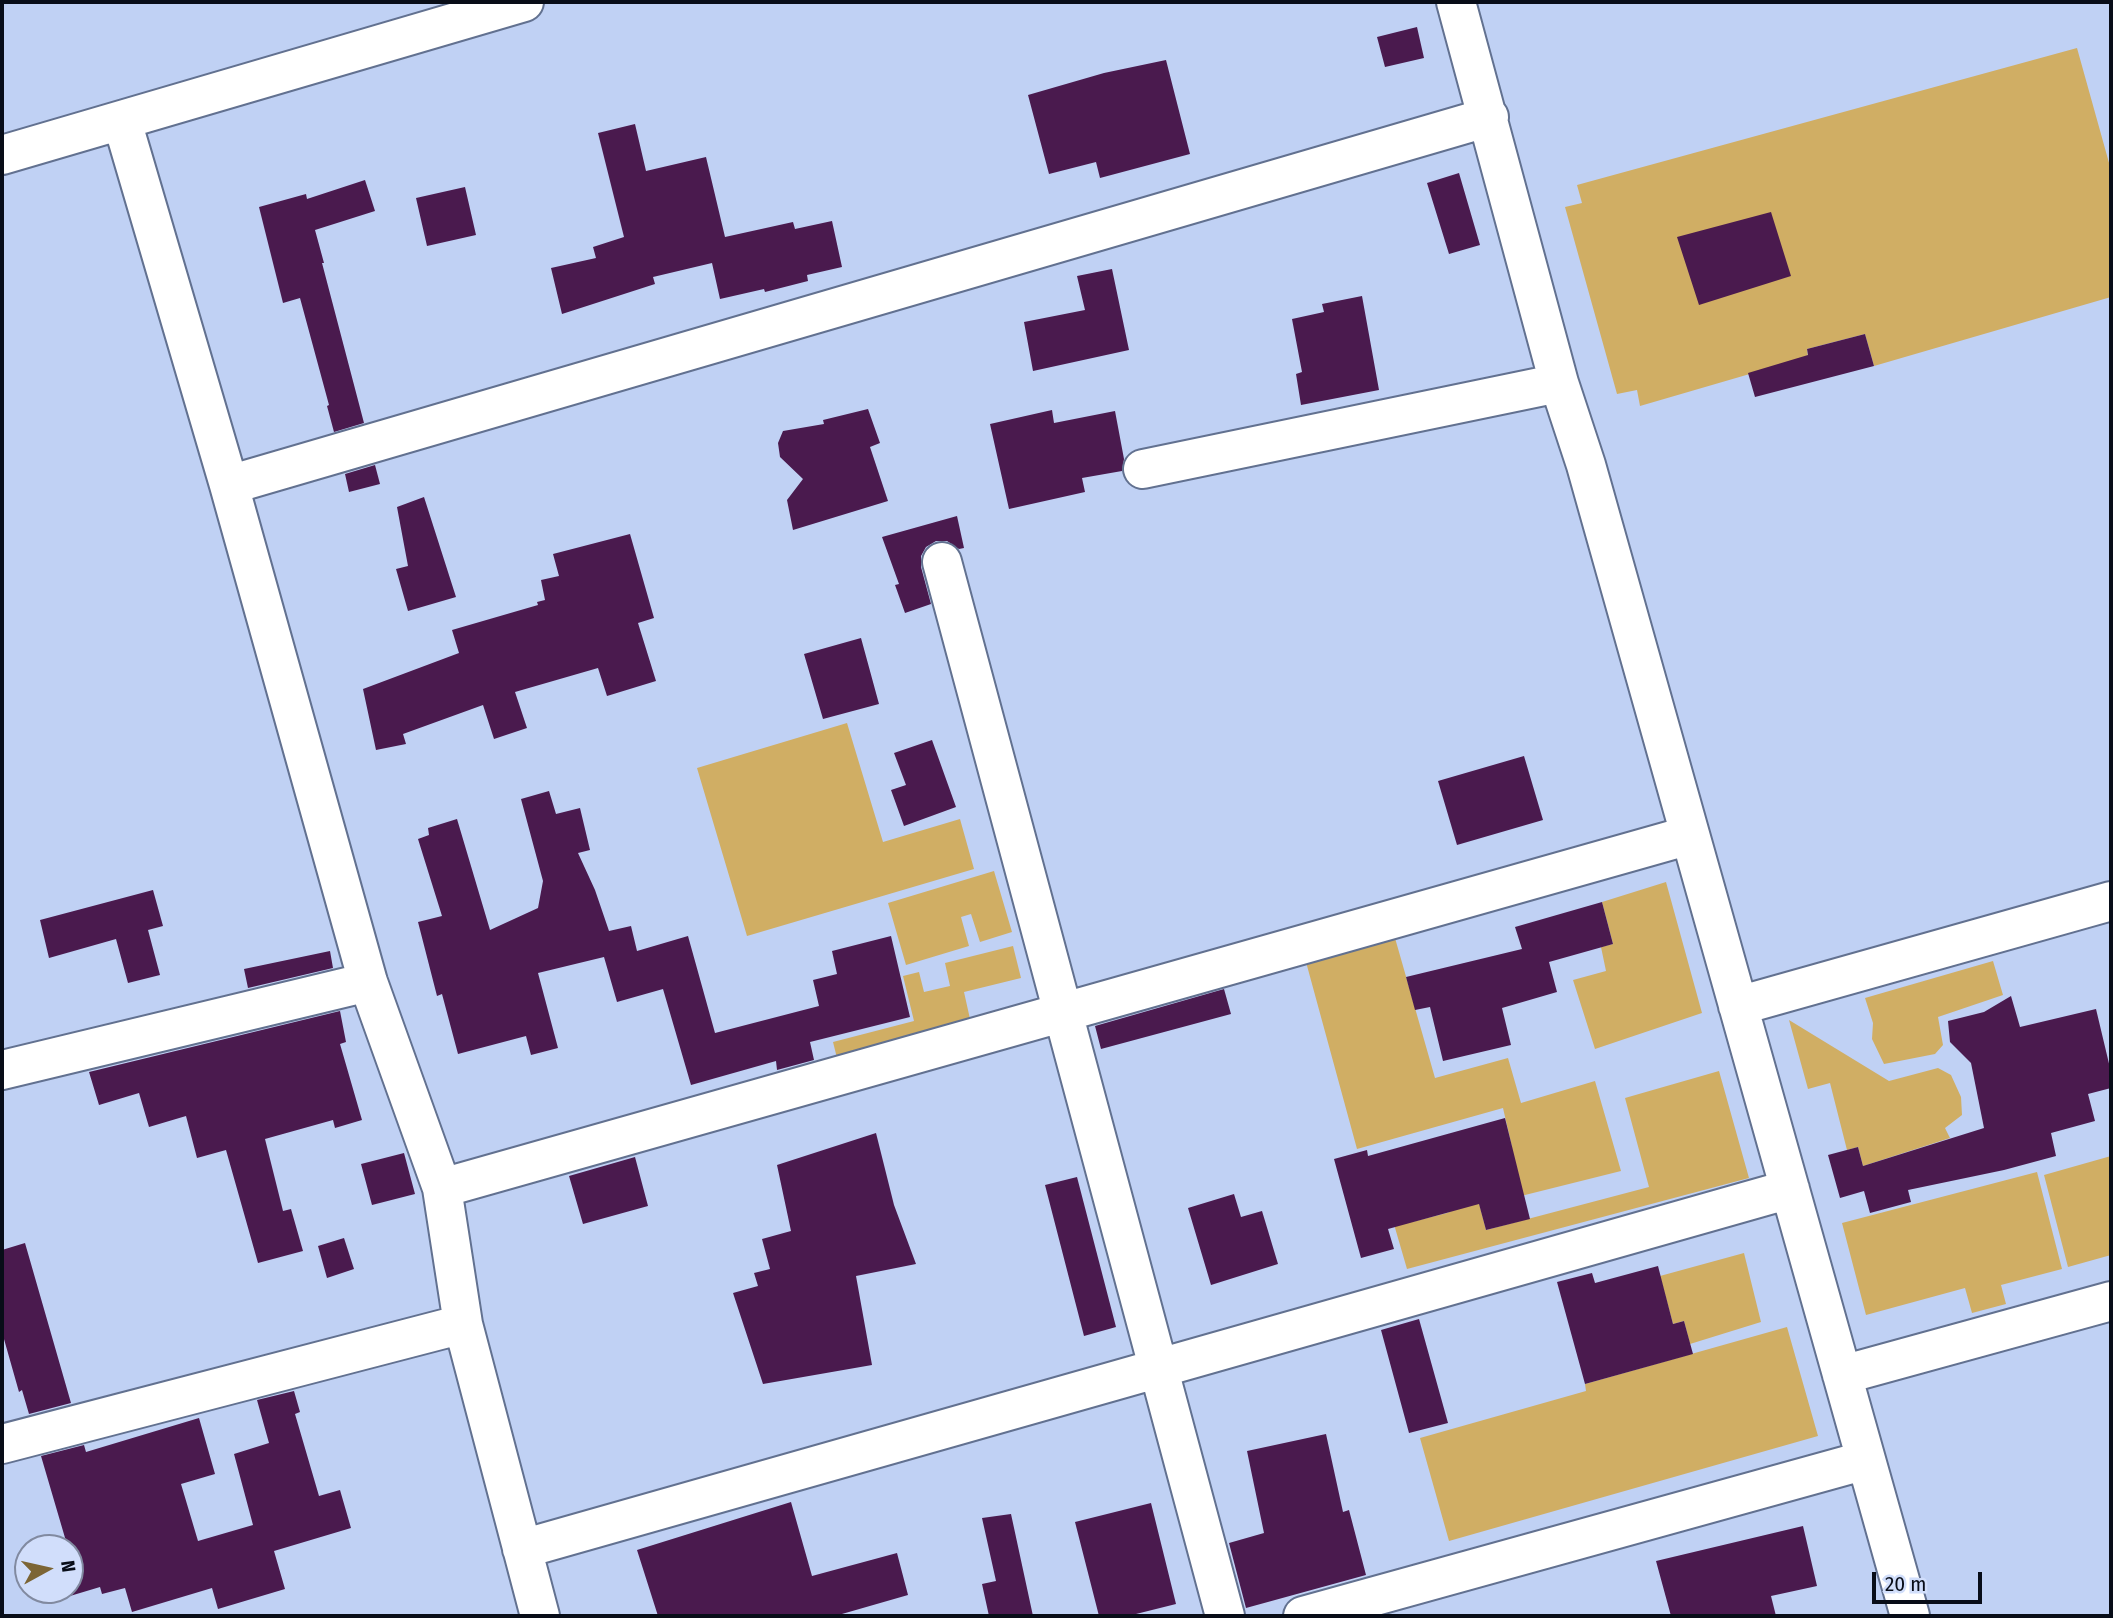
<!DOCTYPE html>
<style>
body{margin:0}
#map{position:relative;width:2113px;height:1618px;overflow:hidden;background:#c0d1f4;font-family:"Fira Sans Condensed",sans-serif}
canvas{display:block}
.frame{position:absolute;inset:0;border:4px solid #080d18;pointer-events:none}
.north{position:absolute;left:14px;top:1534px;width:70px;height:70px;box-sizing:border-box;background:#d1defb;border:2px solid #818aa0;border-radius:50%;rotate:82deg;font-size:19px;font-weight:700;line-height:28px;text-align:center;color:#080d18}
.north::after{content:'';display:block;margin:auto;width:24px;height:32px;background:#7c6535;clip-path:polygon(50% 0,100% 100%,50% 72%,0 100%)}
.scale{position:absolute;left:1872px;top:1572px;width:110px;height:32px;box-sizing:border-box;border:4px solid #080d18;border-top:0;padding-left:9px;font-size:21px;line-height:24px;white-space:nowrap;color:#080d18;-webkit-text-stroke:5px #d1defb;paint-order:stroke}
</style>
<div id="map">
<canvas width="2113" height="1618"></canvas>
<div class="frame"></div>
<div class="north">N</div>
<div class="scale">20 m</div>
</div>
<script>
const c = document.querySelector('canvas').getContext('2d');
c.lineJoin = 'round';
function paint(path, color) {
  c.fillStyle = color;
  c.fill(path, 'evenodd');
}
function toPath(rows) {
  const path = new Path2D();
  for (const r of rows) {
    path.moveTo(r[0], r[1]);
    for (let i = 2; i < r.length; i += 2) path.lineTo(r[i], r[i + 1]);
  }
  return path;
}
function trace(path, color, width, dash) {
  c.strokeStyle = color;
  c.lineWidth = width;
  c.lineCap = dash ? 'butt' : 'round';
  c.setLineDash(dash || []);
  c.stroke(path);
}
paint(toPath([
 [2077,48,2111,170,2111,297,1874,366,1865,334,1807,349,1808,357,1640,406,1637,390,1617,394,1565,207,1582,203,1577,185],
 [847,723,883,842,960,819,974,869,747,936,697,768],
 [994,871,1012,932,980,942,971,914,961,917,969,946,906,965,888,903],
 [1666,882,1702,1013,1595,1049,1573,980,1606,971,1601,947,1613,944,1602,902],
 [1395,938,1435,1078,1508,1058,1521,1103,1595,1081,1621,1171,1509,1199,1497,1151,1512,1147,1503,1108,1357,1149,1306,962],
 [1013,946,1021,978,964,992,972,1028,838,1062,833,1042,914,1021,903,976,919,972,924,992,950,986,945,963],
 [1993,961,2003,995,1938,1017,1943,1045,1935,1054,1884,1064,1872,1039,1873,1023,1865,998],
 [1789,1020,1889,1081,1938,1068,1951,1075,1961,1097,1962,1115,1945,1128,1950,1138,1863,1166,1858,1147,1847,1150,1830,1083,1808,1089],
 [1719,1071,1749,1178,1407,1269,1382,1183,1412,1222,1447,1213,1478,1199,1486,1230,1649,1187,1625,1098],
 [2111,1156,2111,1255,2068,1267,2044,1175],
 [2037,1172,2062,1269,2001,1285,2006,1304,1972,1313,1965,1288,1866,1315,1842,1223],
 [1744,1253,1761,1322,1690,1344,1684,1321,1673,1324,1660,1276],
 [1787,1327,1818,1436,1449,1541,1420,1438,1586,1391,1585,1384]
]), '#d0ae64');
paint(toPath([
 [1417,27,1424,58,1385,67,1377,37],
 [1166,60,1190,154,1100,178,1096,162,1049,174,1028,95,1104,73],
 [635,124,646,171,706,157,725,237,793,222,795,229,832,221,842,267,807,275,808,281,765,292,764,289,720,299,712,263,653,277,655,284,562,314,551,268,596,258,593,247,624,237,598,133],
 [1459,173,1480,245,1449,254,1427,183],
 [365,180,375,211,315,230,324,263,322,263,364,423,334,432,327,406,329,405,300,298,283,303,259,207,306,194,307,199],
 [465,187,476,235,427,246,416,198],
 [1771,212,1791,276,1699,305,1677,237],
 [1112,269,1129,350,1033,371,1024,322,1085,310,1077,276],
 [1362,296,1379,390,1301,405,1296,374,1302,372,1292,319,1324,312,1322,304],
 [1865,334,1874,366,1755,397,1748,373,1808,355,1807,349],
 [868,409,880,443,870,447,888,501,793,530,787,500,803,479,780,457,778,443,783,431,824,424,823,420],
 [1052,410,1054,423,1115,411,1124,459,1122,471,1082,478,1085,492,1009,509,990,424],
 [375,465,380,484,349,492,345,474],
 [424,497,456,597,408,611,396,569,408,566,397,507],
 [957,516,964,548,959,549,947,541,936,541,926,547,921,556,921,567,931,604,905,613,895,585,899,584,882,537],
 [630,534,654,618,638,623,656,681,607,696,598,668,515,692,527,728,494,739,483,705,403,734,406,744,376,750,363,689,459,653,452,630,538,605,537,602,545,600,541,580,559,576,553,554],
 [861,638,879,704,823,719,804,654],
 [932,740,956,807,904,826,891,790,906,785,894,753],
 [1524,756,1543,820,1457,845,1438,781],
 [549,791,556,814,580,808,590,850,578,853,595,890,609,931,631,926,637,951,688,936,715,1033,819,1006,813,980,837,974,832,951,891,936,910,1017,810,1042,814,1060,777,1070,776,1061,691,1085,663,989,617,1002,604,957,538,973,558,1048,531,1055,526,1036,458,1054,442,994,437,996,418,922,442,916,418,839,429,835,428,828,457,819,490,930,538,908,543,881,521,799],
 [153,890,163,926,148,930,160,975,128,983,116,939,49,958,40,920],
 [1602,902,1613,944,1549,962,1557,992,1502,1008,1511,1045,1443,1061,1430,1007,1415,1010,1406,977,1522,949,1515,927],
 [330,951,333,968,248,988,244,969],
 [1224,989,1231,1014,1101,1049,1095,1026],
 [2011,996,2020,1027,2096,1009,2111,1072,2111,1088,2088,1094,2095,1121,2051,1133,2056,1156,2004,1170,1908,1190,1911,1202,1870,1213,1864,1191,1840,1198,1828,1155,1858,1147,1863,1166,1984,1128,1971,1063,1950,1042,1948,1021,1984,1012],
 [340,1011,346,1042,340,1044,362,1120,335,1128,333,1120,265,1139,283,1211,291,1209,303,1251,258,1263,226,1150,197,1158,186,1116,149,1127,139,1093,99,1105,89,1072],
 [1505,1118,1530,1219,1486,1230,1479,1204,1388,1229,1394,1249,1361,1258,1334,1159,1367,1150,1368,1156],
 [876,1133,894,1205,916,1264,856,1276,872,1365,763,1384,733,1293,758,1286,754,1273,770,1269,762,1239,791,1231,777,1165],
 [404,1153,415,1194,372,1205,361,1164],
 [635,1157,648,1206,583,1224,569,1176],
 [1077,1177,1116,1327,1084,1336,1045,1185],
 [1234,1194,1241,1217,1262,1211,1278,1264,1211,1285,1188,1208],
 [344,1238,354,1269,327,1278,318,1246],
 [25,1243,71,1403,29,1414,22,1390,19,1392,2,1332,2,1250],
 [1658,1266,1673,1324,1684,1321,1693,1354,1585,1384,1557,1282,1592,1273,1595,1283],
 [1419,1319,1448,1423,1409,1433,1381,1330],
 [294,1391,300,1412,295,1414,319,1496,340,1490,351,1528,274,1551,285,1589,218,1609,212,1588,132,1612,125,1588,102,1594,100,1587,70,1596,70,1548,68,1548,41,1456,84,1445,86,1452,199,1418,215,1474,181,1484,198,1541,253,1525,234,1454,269,1443,257,1400],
 [1326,1434,1343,1512,1349,1510,1366,1575,1246,1608,1229,1543,1264,1533,1247,1451],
 [791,1502,812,1576,897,1553,908,1595,835,1616,658,1616,637,1550],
 [1151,1503,1176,1604,1128,1616,1099,1616,1075,1522],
 [1011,1514,1033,1616,989,1616,982,1584,996,1581,982,1518],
 [1803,1526,1817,1586,1771,1596,1776,1616,1671,1616,1656,1561]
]), '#4a1a4e');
const minor = toPath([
 [1456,2,1559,383,1586,465,1910,1616],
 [122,121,229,485,368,982,442,1188,463,1324,540,1616],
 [2,155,524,2],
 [1143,469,1559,383],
 [229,485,1489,117],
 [942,562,1225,1616],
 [1738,1006,2111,901],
 [2,1070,368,982],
 [442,1188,1690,835],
 [1842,1375,2111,1301],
 [2,1444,463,1324],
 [522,1549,1790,1189],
 [1303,1616,1866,1460]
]);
trace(minor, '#627190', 42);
trace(minor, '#fff', 38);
</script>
